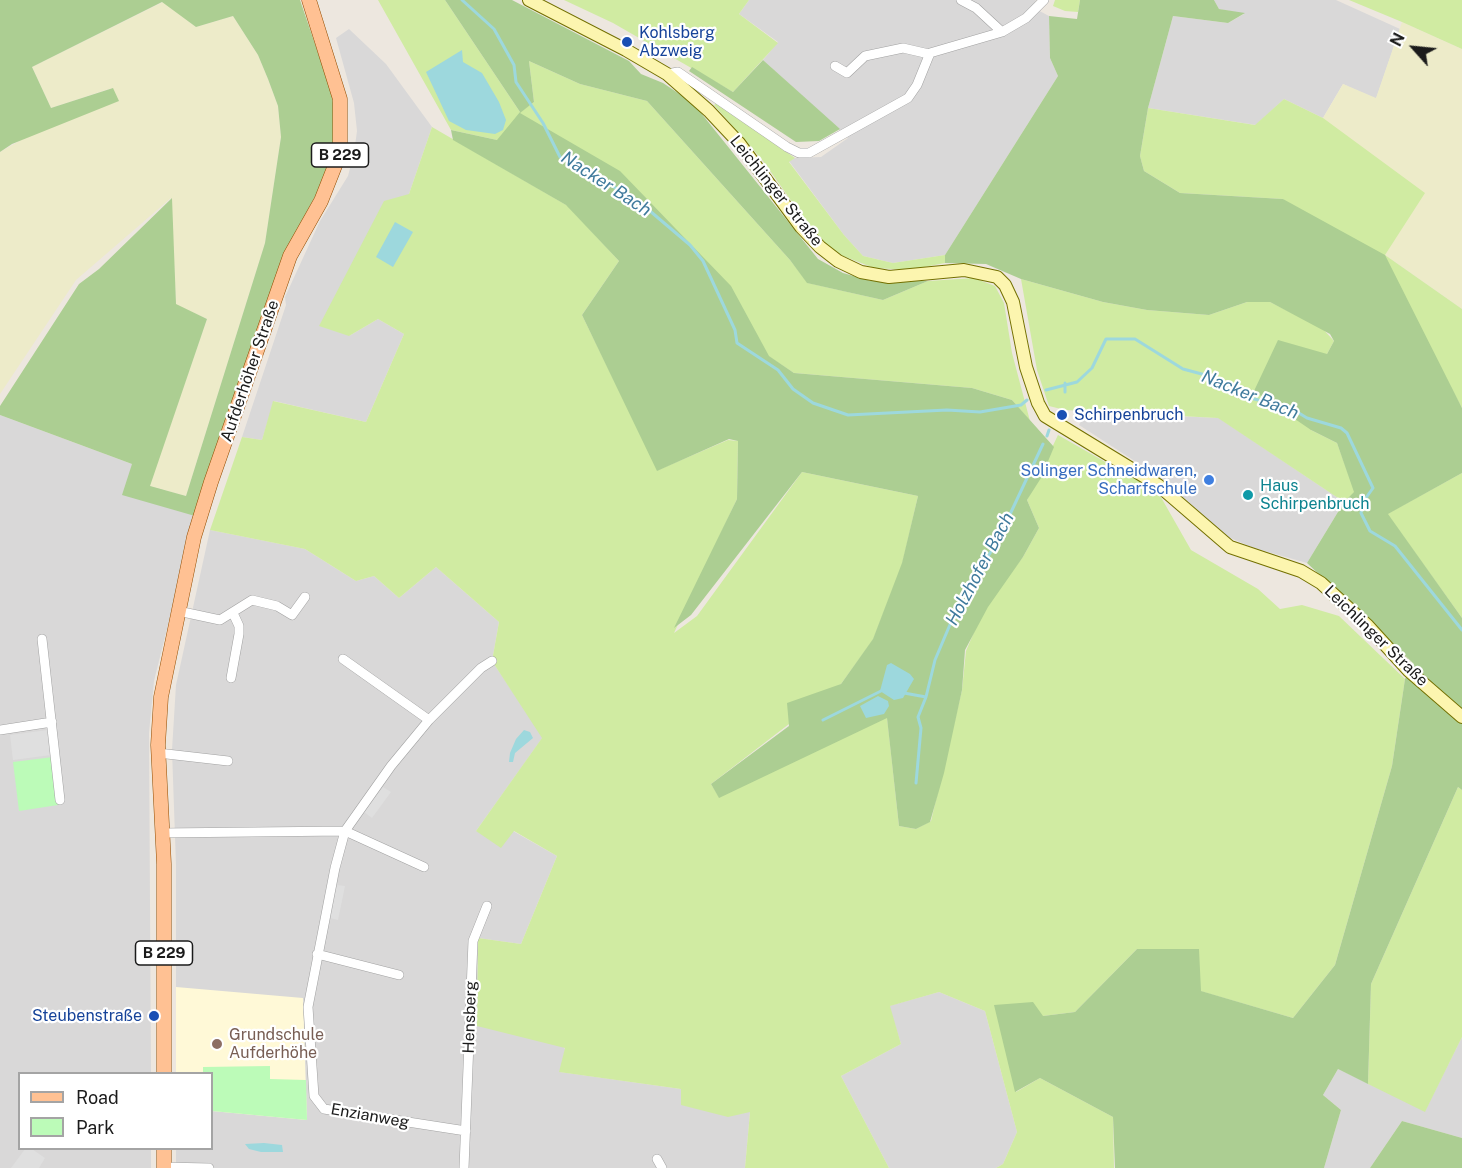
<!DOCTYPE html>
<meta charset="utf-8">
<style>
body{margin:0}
#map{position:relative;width:1462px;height:1168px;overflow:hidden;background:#ede7df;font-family:"Public Sans",sans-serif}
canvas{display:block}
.legend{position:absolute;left:18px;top:1072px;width:195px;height:78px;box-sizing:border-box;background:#fff;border:2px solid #a4a4a4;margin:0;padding:8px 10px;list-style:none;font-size:18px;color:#1b1b1b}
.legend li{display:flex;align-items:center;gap:12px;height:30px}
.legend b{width:30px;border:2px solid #a4a4a4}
.north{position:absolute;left:1384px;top:18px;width:60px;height:60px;-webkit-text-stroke:4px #fff;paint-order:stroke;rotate:297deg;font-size:16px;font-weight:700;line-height:24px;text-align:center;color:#1b1b1b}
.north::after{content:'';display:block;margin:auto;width:21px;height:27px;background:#1b1b1b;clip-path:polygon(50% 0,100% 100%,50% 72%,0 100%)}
</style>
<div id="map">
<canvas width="1462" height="1168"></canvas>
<ul class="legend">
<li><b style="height:8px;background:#ffc193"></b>Road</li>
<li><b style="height:16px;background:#bcfbb8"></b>Park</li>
</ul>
<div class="north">N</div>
</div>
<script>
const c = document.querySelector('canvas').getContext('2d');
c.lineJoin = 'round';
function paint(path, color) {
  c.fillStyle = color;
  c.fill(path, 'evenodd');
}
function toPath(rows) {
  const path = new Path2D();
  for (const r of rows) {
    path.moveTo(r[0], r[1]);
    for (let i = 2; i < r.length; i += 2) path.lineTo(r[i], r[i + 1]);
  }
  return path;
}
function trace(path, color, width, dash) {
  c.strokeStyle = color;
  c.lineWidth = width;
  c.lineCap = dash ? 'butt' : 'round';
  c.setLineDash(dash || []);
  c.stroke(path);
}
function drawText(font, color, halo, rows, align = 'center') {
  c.font = font + ' "Public Sans",sans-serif';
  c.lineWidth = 4.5;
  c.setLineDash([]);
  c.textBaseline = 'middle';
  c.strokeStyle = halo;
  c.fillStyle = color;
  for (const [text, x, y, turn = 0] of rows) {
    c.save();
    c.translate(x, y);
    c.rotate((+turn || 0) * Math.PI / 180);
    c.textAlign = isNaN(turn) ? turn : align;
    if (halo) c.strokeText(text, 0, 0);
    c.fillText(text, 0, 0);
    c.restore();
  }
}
paint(toPath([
 [749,0,1036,0,1032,7,1049,16,1050,58,1058,76,945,255,893,263,863,256,844,235,789,161,795,158,821,157,848,138,763,60,778,42,739,14],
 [1214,0,1336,0,1400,29,1376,99,1343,84,1323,118,1284,99,1256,125,1148,108,1173,16,1228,23,1244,14,1219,9],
 [349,29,386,64,432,127,409,194,349,336,378,319,404,334,366,422,274,401,262,440,242,437,286,305,285,297,320,221,348,176,354,153,357,131,354,103,336,38],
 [1086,412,1219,418,1344,502,1307,563,1254,548,1228,537,1161,478,1079,425],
 [0,415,132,464,195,516,154,681,149,733,151,1073,20,1074,20,1148,151,1149,151,1168,0,1168],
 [210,530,305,549,356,581,374,576,399,598,436,567,499,622,492,661,543,737,476,831,513,831,557,856,521,944,478,938,565,1049,560,1072,681,1089,750,1112,745,1168,176,1168,176,1149,212,1148,212,1074,176,1074,176,865,172,750,176,685],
 [939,992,985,1011,1017,1132,1003,1164,996,1168,889,1168,841,1076,901,1044,889,1006],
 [1462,1037,1462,1138,1402,1121,1370,1168,1324,1168,1341,1110,1323,1095,1338,1069,1425,1111]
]), '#d9d8d8');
paint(toPath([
 [176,987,303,998,307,1120,212,1111,212,1074,176,1073]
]), '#fff9d7');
paint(toPath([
 [163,2,196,27,233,16,258,55,268,79,278,106,281,137,265,243,186,496,149,486,207,319,176,305,171,198,76,280,0,394,0,152,112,88,51,108,32,67],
 [1402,22,1462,49,1462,309,1385,255,1323,118,1343,84,1376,98]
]), '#edebc9');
paint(toPath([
 [378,0,445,0,520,112,534,102,529,61,580,84,647,101,790,260,808,283,883,300,928,281,974,278,995,286,1004,303,1012,353,1030,421,1012,400,972,388,794,373,768,356,752,327,497,140,451,130],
 [564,0,749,0,739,14,778,43,733,92,613,23],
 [1055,0,1080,0,1078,12,1065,11,1053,6],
 [1349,0,1462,0,1462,49,1402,22],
 [1284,99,1323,118,1425,193,1385,255,1462,309,1462,408,1431,351,1283,199,1180,193,1144,171,1140,156,1148,108,1255,125],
 [717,103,795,158,789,162,844,235,863,256,893,263,945,255,945,263,909,270,874,268,843,256,819,240,763,161,714,105],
 [432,127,568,206,619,261,582,315,658,470,728,440,738,441,737,499,674,633,697,616,802,472,918,496,902,565,873,640,841,684,711,784,719,797,887,717,899,826,916,829,931,821,962,690,966,651,986,604,1023,557,1039,528,1027,500,1058,435,1158,492,1191,550,1258,589,1280,609,1302,605,1339,616,1405,679,1392,766,1335,965,1293,1018,1200,991,1137,949,1075,1012,1043,1016,1016,1092,1040,1078,1113,1117,1114,1168,996,1168,1003,1164,1017,1132,985,1011,939,992,890,1006,901,1044,841,1076,889,1168,745,1168,750,1112,728,1117,681,1105,681,1089,559,1072,565,1048,477,1026,478,938,521,944,557,856,514,831,501,848,476,831,542,738,492,661,499,622,436,567,399,598,374,576,356,581,305,549,210,530,242,437,262,440,273,401,366,422,404,334,378,319,349,336,319,326,384,201,409,194],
 [1021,279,1103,302,1147,310,1209,315,1247,302,1270,302,1322,328,1334,341,1327,354,1311,430,1337,443,1355,492,1344,502,1218,418,1065,410,1049,406,1037,370],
 [1462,473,1462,618,1387,514],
 [1458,787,1462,790,1462,1037,1425,1112,1368,1084,1371,984]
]), '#d0eba2');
paint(toPath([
 [0,0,300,0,332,94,337,142,326,176,289,245,195,516,122,495,132,464,0,415,0,406,79,284,99,269,172,198,176,304,207,319,150,486,186,496,265,243,281,137,278,106,268,79,258,55,233,16,196,27,162,2,32,67,51,108,113,88,119,101,12,144,0,152],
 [445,0,512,0,629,61,641,74,663,83,693,103,818,259,843,273,871,281,928,281,883,300,807,283,790,260,647,101,580,84,529,61,534,102,520,113,620,171,731,286,769,356,794,373,972,388,1012,400,1054,447,1041,478,1027,500,1039,528,1023,557,988,607,965,650,962,690,944,773,930,822,916,829,899,826,887,718,719,798,711,784,789,726,787,703,841,684,873,639,902,563,918,496,802,472,691,615,674,628,737,499,738,441,729,439,657,471,582,315,619,261,566,205,453,140,451,130,497,140,520,112],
 [1080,0,1214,0,1219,9,1245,13,1228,23,1173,16,1148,108,1140,156,1144,171,1180,193,1283,199,1385,255,1462,408,1462,473,1388,514,1462,618,1462,790,1458,787,1371,984,1368,1084,1338,1069,1323,1095,1341,1110,1324,1168,1115,1168,1113,1117,1040,1078,1015,1092,994,1005,1033,1002,1043,1016,1075,1012,1137,949,1199,949,1201,991,1293,1018,1335,965,1392,766,1405,679,1414,664,1307,563,1344,502,1354,492,1337,443,1311,430,1254,391,1278,340,1327,354,1334,341,1330,334,1270,302,1247,302,1209,315,1147,310,1103,302,1021,279,986,264,945,263,945,255,1058,76,1050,58,1049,16,1077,19],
 [763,60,840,129,819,141,796,142,689,71,692,67,733,92],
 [1402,1121,1462,1138,1462,1168,1370,1168]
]), '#acce92');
paint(toPath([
 [53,757,58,805,19,811,13,762],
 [270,1066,270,1079,306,1080,307,1120,212,1111,212,1074,203,1074,203,1067]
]), '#bcfbb8');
paint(toPath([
 [48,730,51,755,13,760,10,735],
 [383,787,391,792,372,818,364,812],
 [336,885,345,886,338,920,330,918],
 [25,1149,32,1149,45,1158,39,1168,11,1168]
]), '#dfdfdf');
paint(toPath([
 [462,50,463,62,482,73,499,102,506,120,503,130,495,134,466,130,449,121,426,72],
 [395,222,413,232,393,267,376,257],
 [891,663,910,674,914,679,903,698,894,700,880,691,887,665],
 [878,696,888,701,889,706,884,714,866,718,860,706],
 [524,730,530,732,533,738,515,753,513,762,509,762,510,753,516,739],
 [264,1143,282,1145,283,1152,261,1152,249,1149,245,1144]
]), '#9dd8dd');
trace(toPath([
 [462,0,494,29,514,65,516,82,543,123,560,157,637,200,690,245,703,261,735,330,737,343,778,370,793,389,813,403,848,415,947,410,980,412,1021,405,1027,400],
 [1065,383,1065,392],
 [1046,390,1077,382,1092,368,1106,339,1135,339,1183,369,1213,377,1254,399,1289,407,1307,418,1341,428,1347,433,1373,488,1363,502,1361,513,1370,531,1395,546,1462,630],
 [1047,436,1049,430],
 [904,693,926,697,935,660,960,601,997,542,1043,444],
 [823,720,883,690],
 [916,783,921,728,918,717,926,697]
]), '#9dd8dd', 3);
const minor = toPath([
 [961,0,976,8,1002,32],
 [835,66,847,73,865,56,903,48,929,54],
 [667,74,678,72,787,147,799,153,809,153,908,98,917,85,930,53,1002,32,1026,18,1044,0],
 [178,611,220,620,252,600,277,606,292,615,305,597],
 [42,639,60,800],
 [343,659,429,720],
 [231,678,239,634,239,626,233,613],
 [0,730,52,722],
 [158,753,228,761],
 [162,833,345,831,424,867],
 [317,954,399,975],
 [466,1131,324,1109,314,1096,308,1007,335,868,345,831,391,766,429,720,481,668,492,661],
 [657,1159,662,1168],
 [164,1167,209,1168],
 [464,1168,473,941,487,906]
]);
const secondary = toPath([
 [529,0,626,50,667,74,709,111,739,143,801,227,820,247,838,261,861,272,889,277,964,270,997,277,1005,285,1013,302,1026,367,1038,403,1045,416,1158,485,1230,547,1301,571,1321,583,1368,626,1409,671,1462,717]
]);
const primary = toPath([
 [164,1074,164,864,158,745,161,697,194,537,211,482,290,256,321,201,340,153,340,99,309,0],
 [164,1148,164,1168]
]);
trace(minor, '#a2a2a2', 10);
trace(secondary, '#737000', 14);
trace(primary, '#924d00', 15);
trace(minor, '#fff', 9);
trace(secondary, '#fcf5af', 12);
trace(primary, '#ffc193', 14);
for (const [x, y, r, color] of [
 [627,42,6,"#1a4fb4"],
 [1062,415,6,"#1a4fb4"],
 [1209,480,6,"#3f7fe0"],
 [1248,495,6,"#0f9aa8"],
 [154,1016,6,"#1a4fb4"],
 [217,1044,6,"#8d6e63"]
]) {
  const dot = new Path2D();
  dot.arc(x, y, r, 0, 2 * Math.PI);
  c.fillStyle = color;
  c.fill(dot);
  trace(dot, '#fff', 2);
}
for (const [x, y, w] of [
 [340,155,57],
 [164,953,57]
]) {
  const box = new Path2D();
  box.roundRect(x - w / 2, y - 12, w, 24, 4.5);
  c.fillStyle = '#fff';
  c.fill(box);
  trace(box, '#1b1b1b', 1.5);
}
drawText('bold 15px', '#1b1b1b', null, [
 ["B 229",340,155],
 ["B 229",164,953]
]);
drawText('16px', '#164399', '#fff', [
 ["Kohlsberg",639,33],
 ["Abzweig",639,51],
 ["Schirpenbruch",1074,415],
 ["Steubenstraße",142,1016,"right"]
], 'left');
drawText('16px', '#1b1b1b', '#fff', [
 ["Leichlinger Straße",776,191,51],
 ["Aufderhöher Straße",250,371,-71],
 ["Leichlinger Straße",1376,636,44],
 ["Hensberg",470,1017,-88],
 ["Enzianweg",370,1116,10]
]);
drawText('16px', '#366cbe', '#fff', [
 ["Solinger Schneidwaren,",1197,471],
 ["Scharfschule",1197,489]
], 'right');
drawText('16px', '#0d838f', '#fff', [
 ["Haus",1260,486],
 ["Schirpenbruch",1260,504]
], 'left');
drawText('16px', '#785e54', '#fff', [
 ["Grundschule",229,1035],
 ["Aufderhöhe",229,1053]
], 'left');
drawText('italic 18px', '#407b9d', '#fff', [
 ["Nacker Bach",606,184,33],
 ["Nacker Bach",1250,395,22],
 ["Holzhofer Bach",980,569,-62]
]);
</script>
